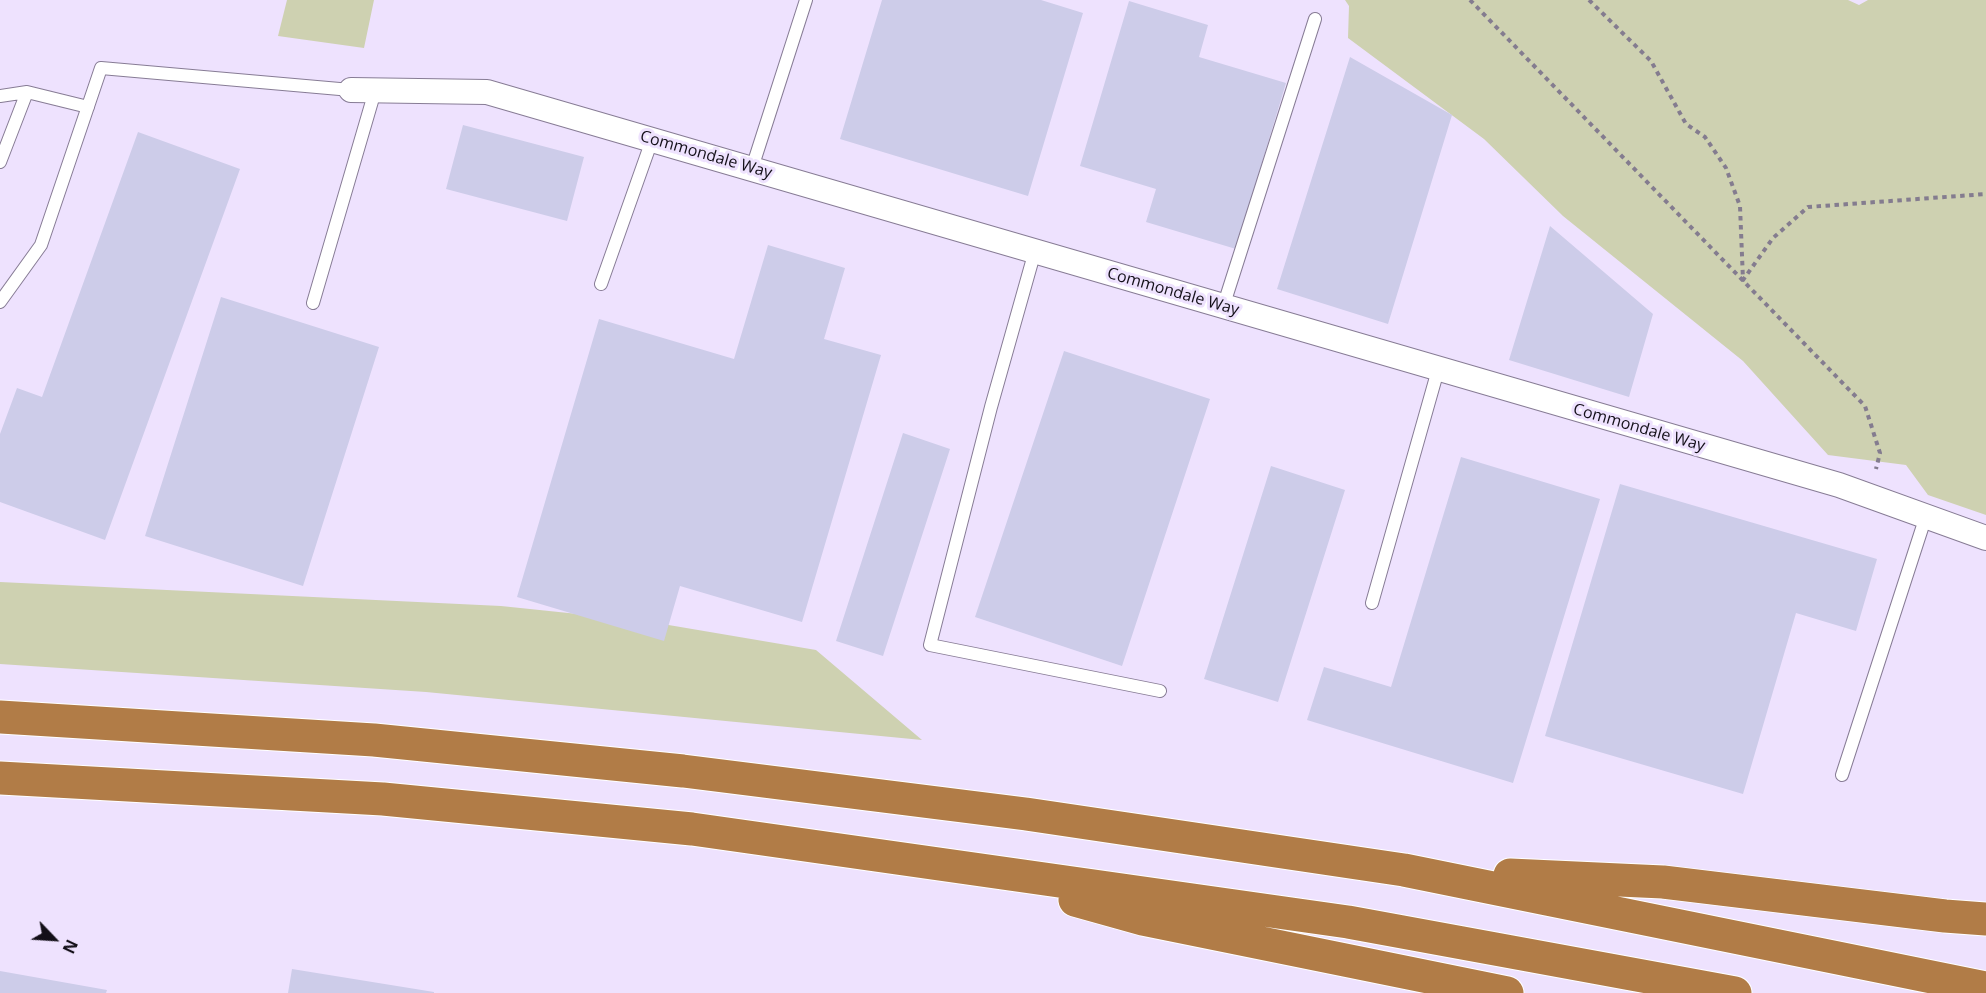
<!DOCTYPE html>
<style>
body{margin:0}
#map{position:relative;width:1986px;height:993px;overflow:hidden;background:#eee2fe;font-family:"Open Sans",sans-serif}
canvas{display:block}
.north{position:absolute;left:24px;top:909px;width:60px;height:60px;-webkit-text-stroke:4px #eee2fe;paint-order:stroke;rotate:115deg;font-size:16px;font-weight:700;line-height:24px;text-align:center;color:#130f18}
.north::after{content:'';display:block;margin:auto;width:21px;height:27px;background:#130f18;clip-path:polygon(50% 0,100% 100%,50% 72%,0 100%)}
</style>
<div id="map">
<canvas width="1986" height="993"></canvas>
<div class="north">N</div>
</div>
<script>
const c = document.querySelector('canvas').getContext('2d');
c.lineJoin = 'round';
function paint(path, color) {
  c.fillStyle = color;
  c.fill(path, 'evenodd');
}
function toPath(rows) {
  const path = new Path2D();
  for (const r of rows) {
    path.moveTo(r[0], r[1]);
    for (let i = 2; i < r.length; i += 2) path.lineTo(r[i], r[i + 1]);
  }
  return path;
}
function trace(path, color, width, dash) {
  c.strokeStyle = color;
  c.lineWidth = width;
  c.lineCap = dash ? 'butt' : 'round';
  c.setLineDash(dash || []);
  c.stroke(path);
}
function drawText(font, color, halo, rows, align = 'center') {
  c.font = font + ' "Open Sans",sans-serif';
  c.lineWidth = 6;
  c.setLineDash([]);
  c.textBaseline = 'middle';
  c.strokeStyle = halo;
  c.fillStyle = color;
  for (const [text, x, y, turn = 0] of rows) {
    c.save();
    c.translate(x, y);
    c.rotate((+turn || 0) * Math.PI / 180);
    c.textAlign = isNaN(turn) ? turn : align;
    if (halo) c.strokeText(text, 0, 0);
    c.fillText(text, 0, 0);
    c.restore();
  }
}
paint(toPath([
 [287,0,374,0,364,48,278,36],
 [1345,0,1848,0,1859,5,1868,0,1986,0,1986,515,1928,495,1906,465,1828,455,1743,361,1563,216,1484,139,1348,38,1349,6],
 [0,582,501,606,645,621,816,650,922,740,426,692,0,664]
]), '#ced1b1');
paint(toPath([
 [882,0,1041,0,1083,13,1028,196,840,139],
 [1129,1,1208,25,1199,57,1286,83,1236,249,1146,222,1156,189,1080,166],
 [1350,57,1452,115,1388,324,1277,289],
 [463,125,584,157,567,221,446,189],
 [138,132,240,169,105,540,0,502,0,434,17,388,42,397],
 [1550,226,1653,314,1629,397,1509,360],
 [768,245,845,268,824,339,881,355,802,622,680,586,664,641,517,597,599,319,734,359],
 [221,297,379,347,303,586,145,536],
 [1064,351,1210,399,1122,666,975,617],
 [903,433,950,449,883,656,836,641],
 [1461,457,1600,499,1513,783,1307,720,1324,667,1391,687],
 [1271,466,1345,490,1278,702,1204,679],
 [1620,484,1877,559,1856,631,1796,613,1743,794,1545,736],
 [292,969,434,992,434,993,288,993],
 [0,971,107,990,106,993,0,993]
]), '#cdcce9');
const service = toPath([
 [0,96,27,92,88,107],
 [0,162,27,92],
 [752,168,806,0],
 [1035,251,991,407,930,645,1160,691],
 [601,284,652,140],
 [0,302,41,245,101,68,351,90],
 [313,303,375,91],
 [1223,307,1315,19],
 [1372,603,1438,370],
 [1842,775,1926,516]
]);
const minor = toPath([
 [351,90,487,92,1839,485,1986,538]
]);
const motorway = toPath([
 [0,717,374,740,683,771,1026,814,1404,870,1986,988],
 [0,778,383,799,692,829,1348,922,1735,993],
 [1510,875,1663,882,1945,916,1986,919],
 [1075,900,1143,919,1507,993]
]);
trace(service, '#877c95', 14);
trace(minor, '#877c95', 26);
trace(motorway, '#fff', 35);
trace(toPath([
 [1470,0,1865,406,1880,453,1876,469],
 [1589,0,1651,61,1686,124,1705,137,1726,168,1740,206,1743,280,1773,238,1808,207,1986,194]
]), '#847c8f', 4, [4.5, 4.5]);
trace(service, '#fff', 12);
trace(minor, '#fff', 24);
trace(motorway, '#b17c47', 33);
drawText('16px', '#130f18', '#eee2fe', [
 ["Commondale Way",706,155,16],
 ["Commondale Way",1173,292,16],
 ["Commondale Way",1639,428,16]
]);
</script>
